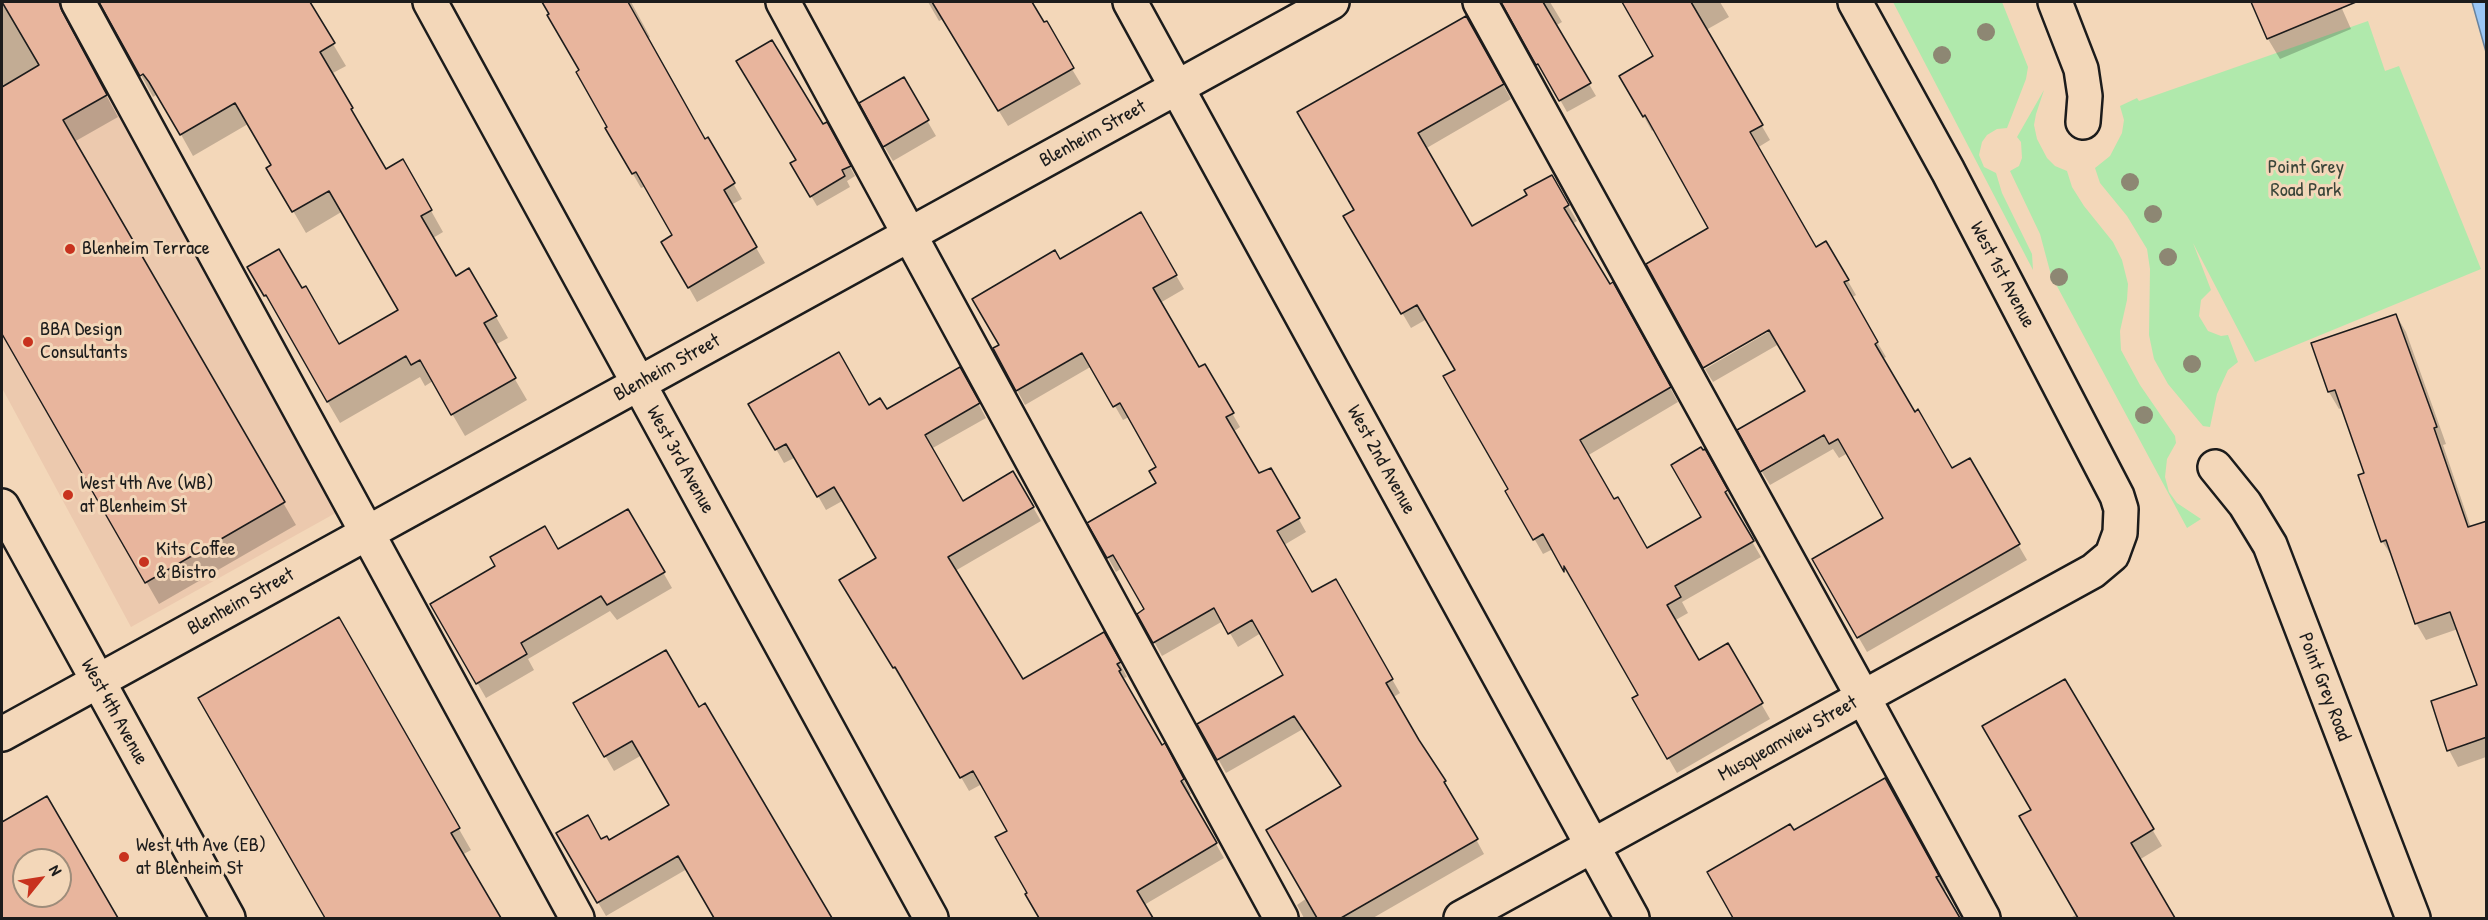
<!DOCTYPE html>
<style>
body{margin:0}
#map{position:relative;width:2488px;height:920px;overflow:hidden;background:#f3d7b9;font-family:"Patrick Hand",sans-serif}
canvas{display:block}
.frame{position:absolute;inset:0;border:3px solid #1c1c1c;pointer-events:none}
.north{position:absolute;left:12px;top:848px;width:60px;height:60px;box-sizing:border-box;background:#f3d7b9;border:2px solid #9d8c7a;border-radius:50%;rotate:60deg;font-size:16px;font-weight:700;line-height:24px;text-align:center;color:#1c1c1c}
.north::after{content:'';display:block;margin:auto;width:21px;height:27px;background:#c8321e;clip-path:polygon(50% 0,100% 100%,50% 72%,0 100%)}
</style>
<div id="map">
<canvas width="2488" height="920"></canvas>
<div class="frame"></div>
<div class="north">N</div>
</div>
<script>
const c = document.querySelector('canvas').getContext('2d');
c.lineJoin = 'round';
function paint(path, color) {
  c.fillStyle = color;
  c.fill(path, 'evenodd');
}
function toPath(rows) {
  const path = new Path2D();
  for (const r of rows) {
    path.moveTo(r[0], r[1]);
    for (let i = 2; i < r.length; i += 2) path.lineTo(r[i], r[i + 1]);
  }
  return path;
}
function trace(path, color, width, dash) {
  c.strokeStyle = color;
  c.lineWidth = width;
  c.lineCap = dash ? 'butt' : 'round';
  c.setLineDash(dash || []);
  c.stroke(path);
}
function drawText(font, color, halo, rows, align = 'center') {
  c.font = font + ' "Patrick Hand",sans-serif';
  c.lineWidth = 6;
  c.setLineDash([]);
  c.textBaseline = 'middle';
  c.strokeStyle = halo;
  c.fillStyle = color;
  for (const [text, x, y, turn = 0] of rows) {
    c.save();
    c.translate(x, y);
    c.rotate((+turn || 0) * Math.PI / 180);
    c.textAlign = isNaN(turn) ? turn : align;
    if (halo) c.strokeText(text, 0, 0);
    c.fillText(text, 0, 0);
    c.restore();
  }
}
paint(toPath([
 [82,39,341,510,131,627,2,388,2,87]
]), '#ecc9ae');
paint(toPath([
 [1893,2,2002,2,2028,67,2026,79,2007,128,1997,129,1987,135,1982,142,1979,155,1984,167,1996,173,2002,193,2032,254,2033,270],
 [2368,21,2385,71,2399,66,2481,269,2255,362,2193,243,2211,290,2201,300,2199,316,2208,331,2221,336,2228,335,2238,362,2228,370,2217,394,2210,427,2203,426,2168,384,2154,359,2149,335,2150,269,2147,249,2127,216,2100,183,2095,168,2110,156,2122,133,2124,120,2120,106,2137,98,2139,101],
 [2044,90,2036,114,2034,125,2037,139,2047,158,2055,166,2067,171,2072,187,2084,206,2113,242,2122,260,2128,284,2127,300,2120,331,2121,350,2140,385,2175,436,2176,443,2167,459,2165,477,2169,492,2177,503,2201,519,2187,528,2051,275,2040,234,2010,171,2019,166,2022,158,2021,142,2017,137]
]), '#b0e9ac');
const water = toPath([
 [2472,2,2486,2,2486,52,2472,2]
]);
paint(water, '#9bc7f5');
trace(water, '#68839e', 1.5);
paint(toPath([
 [2,2,16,2,22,12,40,2,152,2,158,14,179,2,308,2,346,66,331,74,386,171,403,161,443,232,433,238,456,278,469,270,508,338,495,345,527,400,465,436,433,381,425,386,420,377,340,423,249,267,339,346,400,310,343,211,306,233,268,168,273,166,248,124,193,156,164,104,156,95,153,97,107,13,101,7,91,5,74,15,71,24,73,34,118,117,74,142,296,525,159,604,2,329],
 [544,2,631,2,650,37,648,38,680,93,677,95,704,141,708,139,742,199,731,205,765,263,697,302,663,242,674,236,646,186,641,188,607,129,609,127],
 [928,2,1031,2,1081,84,1008,126,943,19,939,21],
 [1503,2,1550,2,1562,22,1555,26,1596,96,1567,112,1546,75,1544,76],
 [1625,2,1720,2,1729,17,1706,30,1770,140,1757,148,1816,249,1826,243,1856,295,1851,298,1886,357,1882,359,1914,414,1952,470,1969,460,2027,560,1867,652,1814,560,1886,518,1848,453,1839,458,1833,449,1770,485,1762,472,1831,432,1779,344,1713,382,1705,369,1777,327,1710,228,1655,129,1652,131,1621,76,1656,56],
 [2252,2,2339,2,2351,29,2280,59,2268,39],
 [1466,18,1511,99,1425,149,1471,228,1529,195,1551,177,1577,221,1572,224,1609,286,1621,299,1678,402,1587,456,1613,501,1646,550,1703,517,1704,451,1735,506,1732,507,1761,557,1682,602,1688,613,1674,621,1698,662,1727,645,1770,719,1677,773,1634,699,1640,695,1572,577,1572,582,1553,549,1543,554,1507,491,1510,490,1457,370,1427,319,1411,328,1345,216,1356,210],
 [903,79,936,136,893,161,884,146],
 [822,126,832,134,855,176,847,181,850,187,817,206,792,164,798,161],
 [1140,214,1184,289,1160,303,1198,369,1205,366,1240,427,1233,432,1258,475,1271,470,1306,532,1284,545,1312,594,1335,581,1400,693,1392,698,1417,741,1445,782,1484,854,1373,918,1304,918,1297,905,1307,898,1342,787,1303,729,1226,773,1199,725,1285,675,1261,633,1238,647,1223,621,1162,656,1139,614,1146,610,1122,568,1116,572,1089,523,1158,484,1159,467,1129,417,1123,420,1092,366,1025,405,995,349,1001,345,1060,261],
 [2396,315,2406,332,2446,444,2443,445,2471,528,2486,523,2486,757,2458,767,2449,750,2479,686,2458,629,2426,640,2416,623,2393,558,2382,541,2366,474,2343,407,2339,409,2329,392,2313,344],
 [960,369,986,418,931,449,962,503,1013,473,1041,521,955,571,1022,681,1104,634,1127,677,1124,678,1128,685,1126,686,1161,747,1172,759,1191,794,1188,795,1224,858,1144,905,1151,918,1042,918,997,838,1009,831,982,784,969,791,905,680,902,681,849,594,878,559,844,500,826,510,796,457,784,463,751,405,869,407,886,411],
 [628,511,672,588,617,620,610,611,528,659,534,670,486,698,432,604,558,551],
 [338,619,471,850,462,855,499,918,326,918,200,699],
 [2064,681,2162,846,2139,860,2173,918,2070,918,2078,914,2033,810],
 [575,704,698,709,705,705,830,918,717,918,687,869,606,916,558,834,608,842,671,805,642,755,614,771],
 [1893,794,1946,890,1943,892,1959,918,1736,918,1709,873,1794,832],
 [46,798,116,918,2,918,2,824],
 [24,860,60,860,60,896,24,896]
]), '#0003');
const building = toPath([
 [2,2,59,2,62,11,107,95,63,120,285,502,145,583,2,334,2,87,39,65,2,2],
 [99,2,310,2,335,43,320,52,353,108,351,109,386,169,403,159,432,210,421,216,456,276,469,268,497,316,484,323,516,378,451,415,420,360,411,365,406,356,327,402,266,295,264,296,247,267,279,249,302,288,306,286,339,344,398,310,329,191,292,212,266,168,271,165,235,103,180,135,149,82,143,74,140,76,99,2],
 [542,2,628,2,705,139,708,137,735,183,724,190,757,247,688,288,661,242,672,235,636,172,632,174,605,128,607,127,576,72,579,70,547,15,549,14,542,2],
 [932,2,1032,2,1044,22,1047,21,1074,68,998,111,932,2],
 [1501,2,1543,2,1591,83,1559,101,1538,64,1536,65,1501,2],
 [1622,2,1691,2,1763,125,1750,132,1816,247,1826,241,1849,280,1844,282,1878,342,1875,344,1915,412,1918,409,1952,468,1970,458,2020,544,1857,638,1812,559,1883,518,1838,439,1829,444,1824,435,1760,472,1737,430,1805,391,1769,330,1703,368,1646,264,1708,228,1645,115,1643,117,1619,76,1653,56,1622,2],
 [2251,2,2356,2,2267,39,2251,2],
 [1466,16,1504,84,1418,133,1472,226,1527,195,1524,190,1552,175,1569,205,1564,208,1610,284,1613,282,1671,387,1580,440,1614,499,1618,497,1647,548,1701,517,1671,465,1701,447,1703,450,1705,449,1728,490,1725,492,1754,541,1675,586,1681,597,1667,605,1699,660,1728,643,1763,703,1667,759,1632,698,1638,695,1564,566,1564,572,1543,534,1533,540,1505,491,1508,489,1443,376,1455,370,1417,305,1401,314,1343,216,1354,210,1297,112,1466,16],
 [772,40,823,124,827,122,851,166,842,170,845,176,810,197,790,163,796,160,736,61,772,40],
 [904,77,929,120,883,147,859,103,904,77],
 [1141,212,1177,275,1153,288,1199,367,1205,364,1234,413,1226,417,1259,473,1271,468,1300,518,1277,531,1312,592,1336,579,1393,679,1386,683,1419,740,1446,781,1444,782,1478,839,1341,918,1317,918,1266,830,1341,786,1294,716,1217,760,1197,724,1283,675,1252,620,1228,634,1214,608,1153,643,1137,614,1144,609,1113,555,1107,558,1087,523,1156,483,1149,471,1156,467,1120,403,1113,407,1082,353,1016,391,993,348,999,345,972,299,1055,250,1060,259,1141,212],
 [2396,314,2437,427,2434,428,2468,527,2487,521,2487,737,2447,751,2431,701,2477,685,2450,612,2415,624,2386,540,2381,542,2358,475,2364,473,2335,390,2328,392,2311,343,2396,314],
 [839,352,869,405,880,398,887,409,960,367,980,403,925,435,963,501,1013,471,1034,507,948,557,1023,679,1104,632,1121,662,1117,664,1121,670,1119,671,1162,745,1165,743,1184,779,1181,781,1217,843,1137,891,1153,918,1039,918,1025,894,1027,893,995,837,1007,831,973,771,960,778,895,667,893,668,839,580,876,558,834,487,817,497,786,444,775,450,748,404,839,352],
 [628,509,665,572,607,605,601,596,521,643,527,654,476,684,430,604,495,566,490,557,545,526,558,549,628,509],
 [339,617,460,828,451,833,501,918,325,918,198,698,339,617],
 [666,650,699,707,705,703,832,918,714,918,678,856,597,903,556,833,588,815,601,839,607,836,609,840,669,805,632,741,604,757,573,703,666,650],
 [2065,679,2154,829,2131,843,2175,918,2078,918,2019,816,2031,810,1982,726,2065,679],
 [1885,778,1939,876,1936,877,1960,918,1733,918,1707,872,1790,824,1794,830,1885,778],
 [47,796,118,918,2,918,2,822,47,796],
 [24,860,60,860,60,896,24,896,24,860]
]);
paint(building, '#e8b59d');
trace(building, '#1c1c1c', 1.5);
const minor = toPath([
 [78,2,577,918],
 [430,2,931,918],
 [783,2,1281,918],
 [1130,2,1632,918],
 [1480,2,1863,697,1983,918],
 [2055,2,2081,69,2085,96,2083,122],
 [2215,467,2245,504,2270,545,2413,918],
 [2,734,1332,2],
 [1461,918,2093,571,2112,555,2120,533,2121,509,2117,496,1948,171,1855,2]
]);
const major = toPath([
 [2,506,228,918]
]);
trace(minor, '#1c1c1c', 38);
trace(major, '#1c1c1c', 38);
trace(minor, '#f3d7b9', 33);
trace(major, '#f3d7b9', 33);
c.fillStyle = '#8d8773';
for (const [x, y] of [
 [1986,32],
 [1942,55],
 [2130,182],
 [2153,214],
 [2168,257],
 [2059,277],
 [2192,364],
 [2144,415]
]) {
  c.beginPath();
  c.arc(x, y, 9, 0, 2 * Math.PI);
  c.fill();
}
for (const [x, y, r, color] of [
 [70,249,6,"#c8321e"],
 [28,342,6,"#c8321e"],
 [68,495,6,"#c8321e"],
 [144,562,6,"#c8321e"],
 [124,857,6,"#c8321e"]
]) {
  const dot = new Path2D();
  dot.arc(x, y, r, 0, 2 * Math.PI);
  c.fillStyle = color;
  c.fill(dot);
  trace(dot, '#f3d7b9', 2);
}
drawText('20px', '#1c1c1c', '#f3d7b9', [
 ["Blenheim Street",1093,134,-29],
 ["West 1st Avenue",2002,275,62],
 ["Blenheim Street",667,368,-29],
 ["West 3rd Avenue",680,460,61],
 ["West 2nd Avenue",1381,460,61],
 ["Blenheim Street",241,602,-29],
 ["Point Grey Road",2324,687,69],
 ["West 4th Avenue",114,712,61],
 ["Musqueamview Street",1788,739,-29]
]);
drawText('20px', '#3a4539', '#f3d7b9', [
 ["Point Grey",2306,168],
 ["Road Park",2306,191]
]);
drawText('20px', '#1c1c1c', '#f3d7b9', [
 ["Blenheim Terrace",82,249],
 ["BBA Design",40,330],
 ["Consultants",40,353],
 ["West 4th Ave (WB)",80,484],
 ["at Blenheim St",80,507],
 ["Kits Coffee",156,550],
 ["& Bistro",156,573],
 ["West 4th Ave (EB)",136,846],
 ["at Blenheim St",136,869]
], 'left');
</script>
